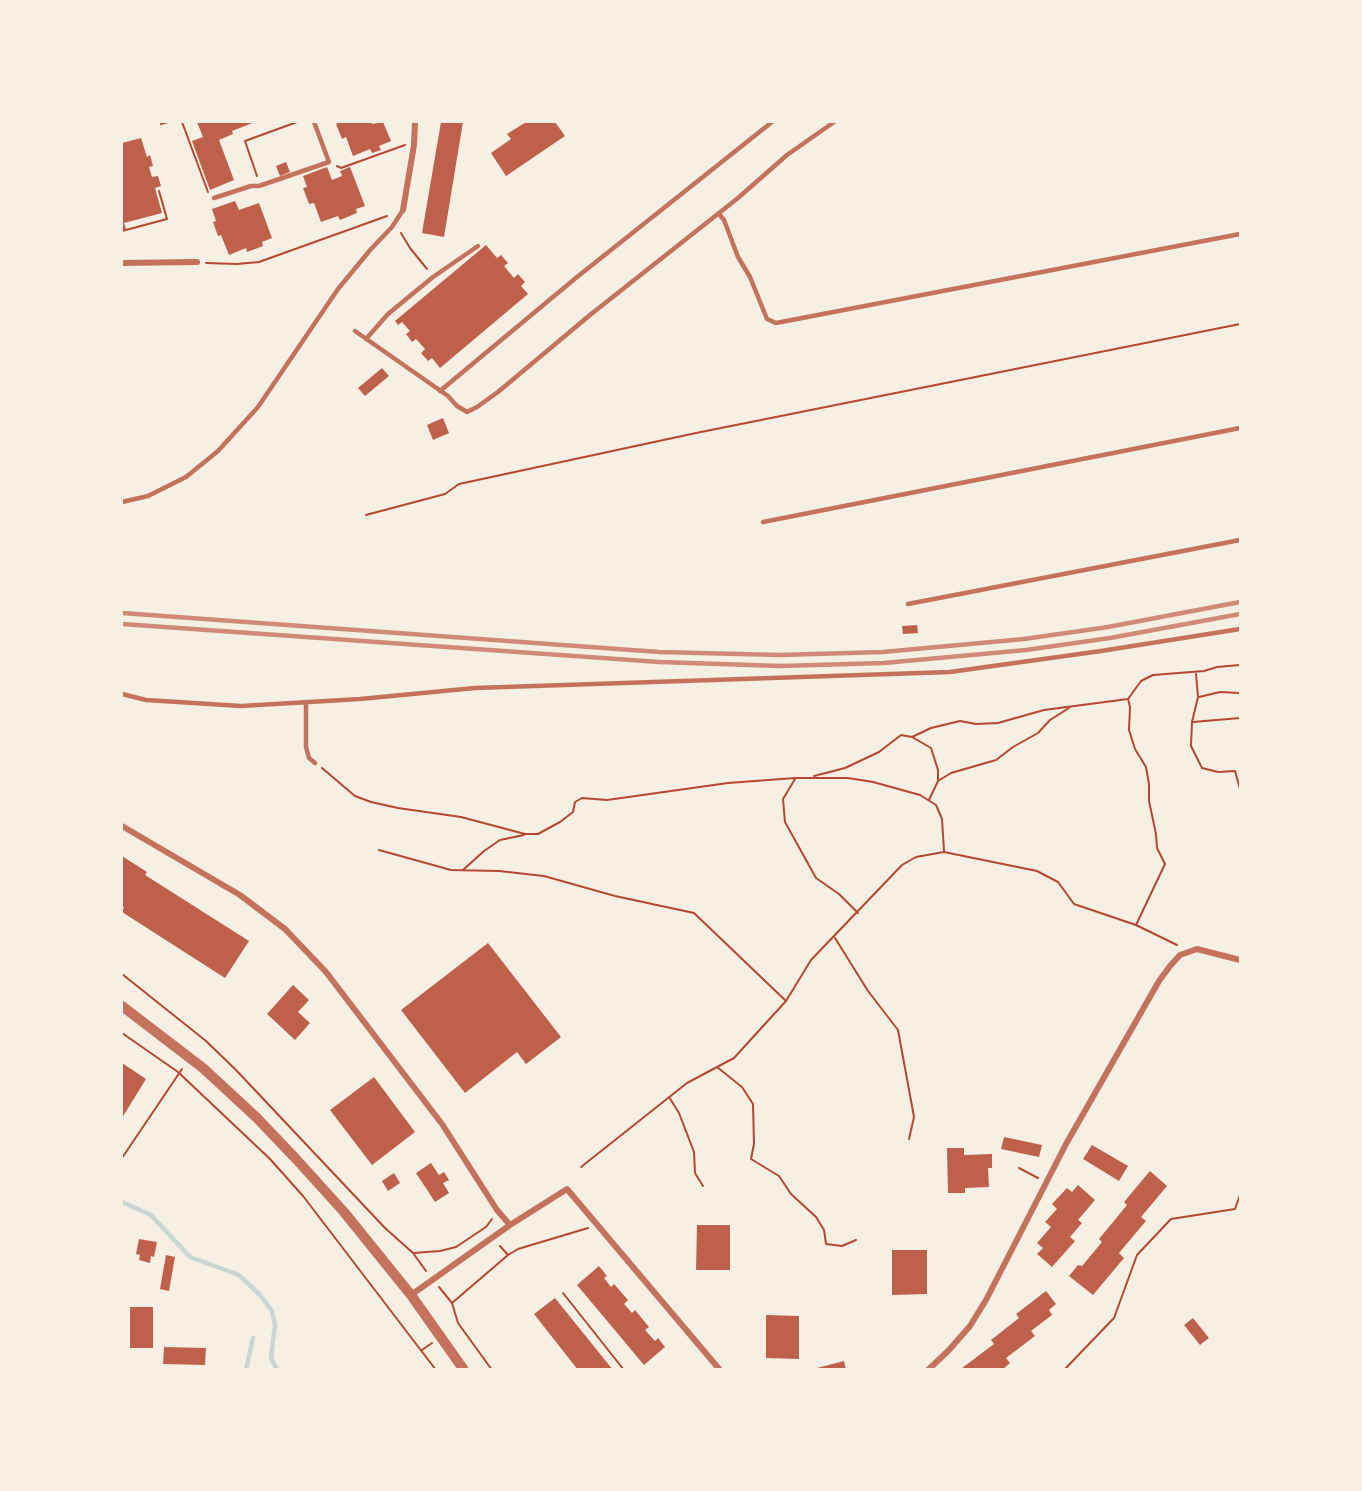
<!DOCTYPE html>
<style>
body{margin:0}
#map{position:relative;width:1362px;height:1491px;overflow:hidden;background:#f6efe4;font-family:"Space Grotesk",sans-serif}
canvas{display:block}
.frame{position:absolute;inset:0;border:123px solid #f6efe4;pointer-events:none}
</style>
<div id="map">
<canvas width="1362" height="1491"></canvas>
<div class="frame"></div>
</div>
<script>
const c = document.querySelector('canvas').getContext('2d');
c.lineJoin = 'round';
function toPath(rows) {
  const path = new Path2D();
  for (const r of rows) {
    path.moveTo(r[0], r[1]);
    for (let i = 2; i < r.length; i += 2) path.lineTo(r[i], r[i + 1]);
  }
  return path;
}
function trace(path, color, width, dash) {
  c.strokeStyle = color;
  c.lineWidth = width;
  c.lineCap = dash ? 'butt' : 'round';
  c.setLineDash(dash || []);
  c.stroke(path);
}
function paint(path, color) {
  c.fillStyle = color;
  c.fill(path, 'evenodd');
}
trace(toPath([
 [122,1202,151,1215,190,1257,239,1275,260,1295,272,1311,275,1325,271,1358,277,1370],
 [246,1370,253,1338]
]), '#c9d6d2', 4.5);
paint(toPath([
 [197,122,255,122,232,131,233,134,219,140,234,180,210,190,192,141,203,137],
 [340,122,371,122,372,124,383,122,391,141,379,146,381,150,372,153,370,149,353,156,346,137,342,139,336,124],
 [441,122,463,122,444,237,422,233],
 [526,122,555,122,565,136,506,176,491,153,511,139,507,134],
 [141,138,147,157,150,155,153,166,149,167,152,177,158,176,161,186,155,188,162,213,124,223,126,229,122,230,122,143],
 [286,162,290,172,280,176,276,166],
 [327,167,332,180,342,176,340,171,350,167,365,206,356,209,357,213,340,220,338,216,321,222,314,203,309,204,303,188,307,187,303,176],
 [235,201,239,210,259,203,272,238,262,242,263,246,247,252,246,248,229,255,221,235,218,236,213,222,216,221,212,209],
 [486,245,497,258,501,255,508,263,504,266,514,278,518,274,525,282,521,286,528,294,440,368,432,358,428,361,421,353,425,349,416,339,412,342,406,334,410,331,402,322,398,325,395,321],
 [382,368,389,376,365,396,358,388],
 [443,418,449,433,433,440,427,425],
 [917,625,918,633,903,634,902,626],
 [122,856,147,872,145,875,249,941,225,978,122,912,124,907,122,906],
 [488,943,561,1037,526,1064,517,1052,465,1093,401,1010],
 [293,985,309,1000,298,1012,310,1023,295,1040,267,1014],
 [122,1063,146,1079,122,1118],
 [374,1077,415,1132,372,1165,330,1110],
 [1004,1137,1042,1145,1039,1157,1001,1149],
 [1092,1145,1128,1166,1119,1181,1083,1159],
 [947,1148,964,1148,964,1155,992,1154,992,1168,988,1168,989,1187,965,1188,965,1193,948,1193],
 [431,1163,439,1175,444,1172,449,1180,443,1183,449,1193,435,1202,416,1173],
 [1150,1171,1167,1186,1141,1217,1146,1221,1119,1253,1124,1258,1093,1295,1069,1276,1078,1265,1082,1266,1102,1242,1099,1239,1127,1205,1124,1202],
 [394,1173,400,1183,388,1191,382,1181],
 [1078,1185,1095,1200,1078,1220,1082,1223,1070,1237,1075,1241,1052,1267,1037,1254,1043,1248,1037,1243,1051,1227,1045,1222,1057,1209,1052,1204,1067,1188,1072,1192],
 [697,1225,730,1225,730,1270,696,1270],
 [139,1239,157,1242,154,1257,151,1256,150,1263,139,1260,140,1255,136,1254],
 [892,1250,927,1250,927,1294,892,1295],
 [166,1255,175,1257,169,1291,160,1289],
 [599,1266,607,1276,604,1278,611,1287,614,1284,628,1300,624,1304,632,1313,635,1310,649,1327,645,1330,655,1341,658,1338,665,1347,644,1365,577,1285],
 [1046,1291,1056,1304,1049,1310,1052,1315,1031,1331,1035,1336,1006,1358,1010,1363,1002,1370,963,1370,962,1368,994,1344,991,1340,1019,1318,1016,1314],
 [555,1298,613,1370,578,1370,534,1314],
 [130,1307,153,1307,153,1348,130,1348],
 [766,1315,799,1316,799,1359,766,1358],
 [1193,1318,1209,1338,1200,1345,1184,1325],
 [164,1347,206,1348,205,1365,163,1364],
 [844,1361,846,1370,813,1370,813,1369]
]), '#bf614a');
trace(toPath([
 [182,122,208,192],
 [161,124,168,122],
 [337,166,341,168,405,145],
 [257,176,245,141,297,122],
 [122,231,167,219,159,191],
 [401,233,410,248,427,269],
 [206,263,237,264,259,262,387,216],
 [366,515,445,494,459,484,696,433,1240,324],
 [1196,674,1198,697,1192,722,1191,746,1202,768,1218,772,1235,771,1240,789],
 [1199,697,1220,692,1240,693],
 [1128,699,1130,707,1129,730,1135,749,1146,767,1149,784,1149,801,1156,834,1157,848,1165,864,1136,925],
 [1193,722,1240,718],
 [912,737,931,728,960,721,976,724,998,723,1044,710,1128,699,1141,681,1153,675,1204,671,1217,667,1240,665],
 [322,768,355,796,371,802,398,808,461,817,525,834,538,834,560,822,573,812,575,802,582,798,607,800,728,783,795,778,848,778,873,782,920,795,936,805,942,819,944,851],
 [814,776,845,768,879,752,901,735,912,737,931,748,938,770,938,781,929,800],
 [795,779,783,799,785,822,816,878,839,894,858,913],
 [938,781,951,773,996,760,1013,747,1038,733,1050,720,1069,708],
 [379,850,451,870,499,871,544,876,615,896,694,913,786,1001],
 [463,870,484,851,500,840,524,835],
 [835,938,868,991,898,1030,914,1117,909,1139],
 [122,974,206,1041,236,1070,385,1228,413,1253,426,1271],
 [122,1033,178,1072,270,1159,303,1196,436,1370],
 [717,1067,742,1087,753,1104,754,1144,751,1159,779,1176,791,1194,816,1217,824,1230,826,1244,842,1246,856,1240],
 [669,1097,679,1113,694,1152,695,1173,703,1186],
 [122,1158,182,1069],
 [581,1167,687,1083,734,1058,786,1001,811,960,902,865,916,857,944,852,1037,871,1058,882,1074,904,1136,925,1177,945],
 [1019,1168,1038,1178],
 [500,1246,508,1255],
 [413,1253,440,1251,456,1247,486,1227,492,1219],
 [439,1287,452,1303,458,1323,492,1370],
 [563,1293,624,1370],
 [452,1303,508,1255,518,1249,588,1228],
 [422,1350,432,1343],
 [1064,1370,1114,1318,1137,1255,1171,1219,1235,1209,1240,1195]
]), '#b5482f', 2);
trace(toPath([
 [214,198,251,186,259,186,329,162,314,122],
 [719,214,724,220,738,257,750,277,767,319,776,323,1240,234],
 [355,331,448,396,457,406,467,412,477,407,498,392,590,315,738,198,787,155,834,122],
 [366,339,388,314,433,277,478,246],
 [440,391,577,277,772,122],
 [122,502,148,496,186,477,218,451,258,407,338,289,371,249,392,227,403,210],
 [763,522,1240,428],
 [908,604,1240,540],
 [122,694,146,700,241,706,360,699,475,688,950,672,1101,651,1240,629],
 [306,702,306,747,309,758,315,763]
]), '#c5725c', 4.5);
trace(toPath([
 [403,210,414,145,415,122],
 [122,263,197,262],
 [122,826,240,895,285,929,326,972,442,1124,497,1210,510,1225],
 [411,1295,510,1225,567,1189,720,1370],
 [928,1370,949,1350,970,1326,986,1300,1066,1144,1159,981,1170,966,1180,955,1197,949,1240,960]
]), '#c5725c', 6);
trace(toPath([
 [122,1006,203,1068,257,1118,297,1160,344,1212,411,1295,464,1370]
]), '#c5725c', 10);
trace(toPath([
 [122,613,659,652,780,655,883,652,1024,639,1108,627,1240,602],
 [122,624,659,662,781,666,884,663,1026,650,1110,638,1240,614]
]), '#cf8b77', 4.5);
</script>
